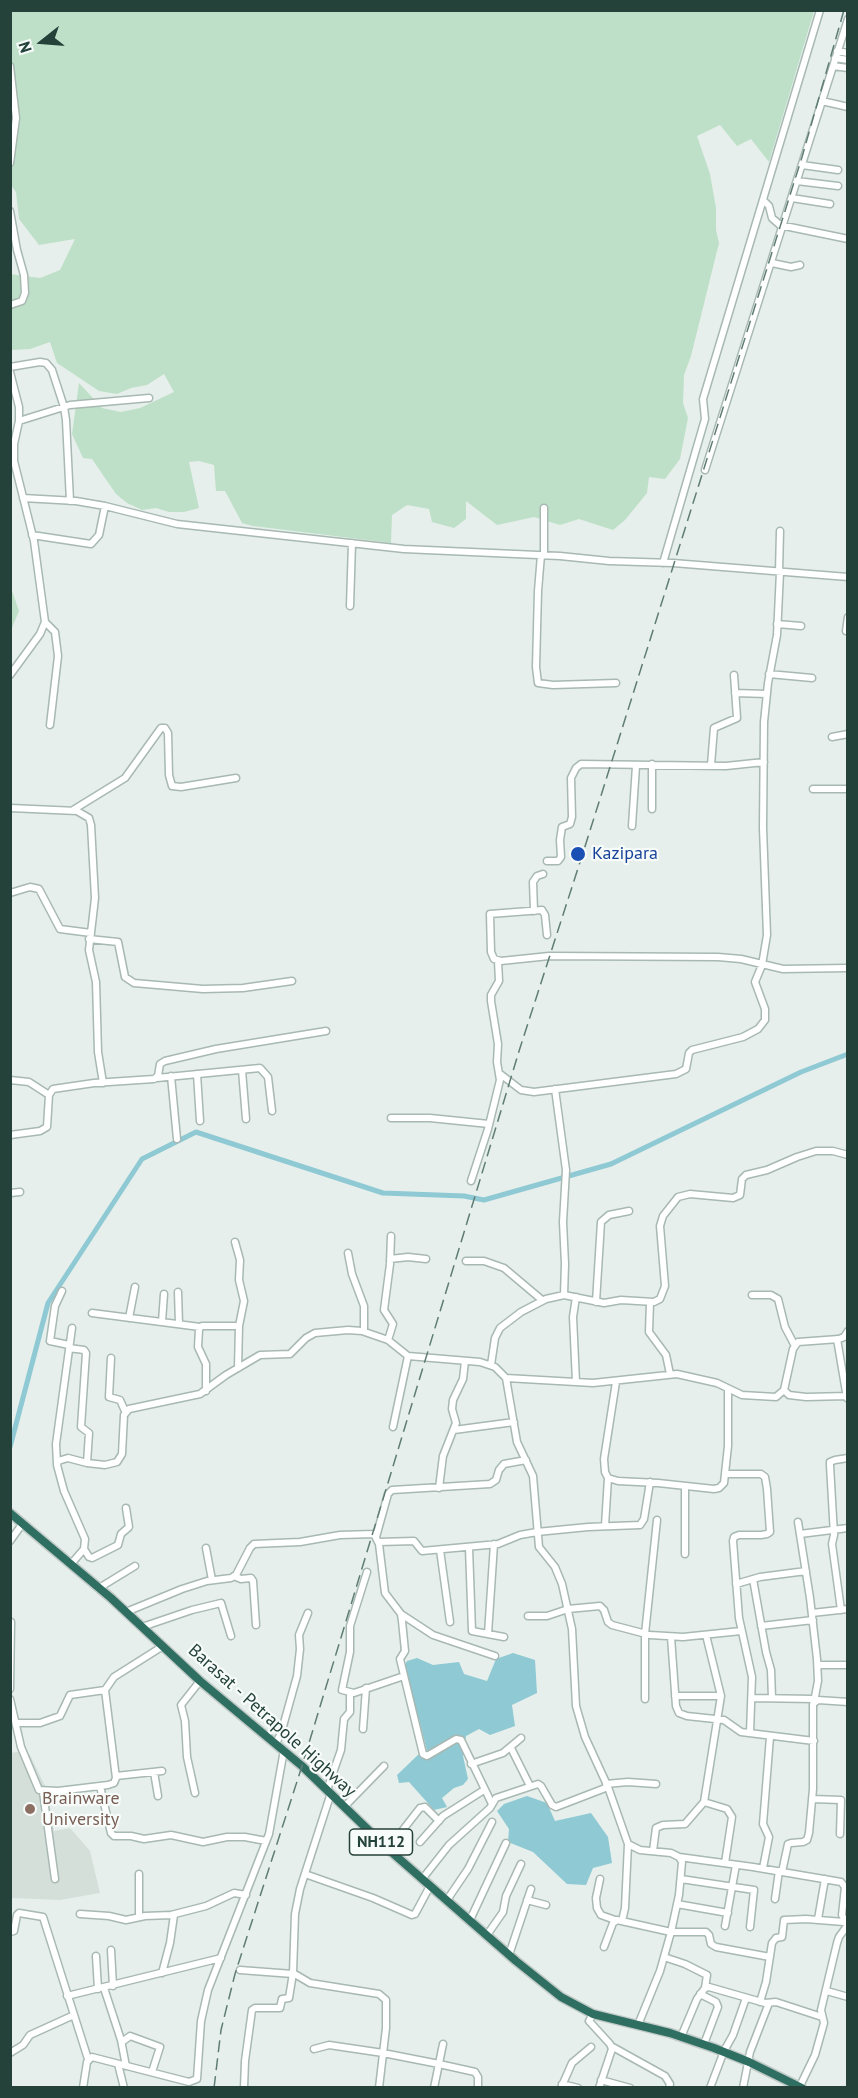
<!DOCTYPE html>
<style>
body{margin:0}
#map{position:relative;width:858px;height:2098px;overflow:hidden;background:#e6efeb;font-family:"PT Sans",sans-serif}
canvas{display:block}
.frame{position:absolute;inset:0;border:12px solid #24423a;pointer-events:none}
.north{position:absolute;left:12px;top:12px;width:60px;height:60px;-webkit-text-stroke:4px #f7fbf9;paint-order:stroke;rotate:253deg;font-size:16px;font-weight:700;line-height:24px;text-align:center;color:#24423a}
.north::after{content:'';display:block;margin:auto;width:21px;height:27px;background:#24423a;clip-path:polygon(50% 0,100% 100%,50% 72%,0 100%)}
</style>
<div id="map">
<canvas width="858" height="2098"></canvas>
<div class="frame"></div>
<div class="north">N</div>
</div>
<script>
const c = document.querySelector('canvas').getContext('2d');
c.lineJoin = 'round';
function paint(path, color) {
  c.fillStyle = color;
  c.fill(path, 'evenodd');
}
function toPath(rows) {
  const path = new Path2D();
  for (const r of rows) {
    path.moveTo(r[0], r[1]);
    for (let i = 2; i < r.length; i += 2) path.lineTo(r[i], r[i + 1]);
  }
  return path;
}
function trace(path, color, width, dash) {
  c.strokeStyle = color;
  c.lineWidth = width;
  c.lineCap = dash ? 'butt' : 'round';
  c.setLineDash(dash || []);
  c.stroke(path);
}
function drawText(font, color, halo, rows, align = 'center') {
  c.font = font + ' "PT Sans",sans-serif';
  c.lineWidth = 4.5;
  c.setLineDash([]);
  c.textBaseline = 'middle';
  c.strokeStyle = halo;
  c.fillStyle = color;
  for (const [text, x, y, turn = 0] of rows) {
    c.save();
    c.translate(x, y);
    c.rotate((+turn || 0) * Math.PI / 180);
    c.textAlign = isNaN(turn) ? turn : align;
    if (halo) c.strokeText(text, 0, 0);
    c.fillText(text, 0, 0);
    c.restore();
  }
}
paint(toPath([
 [22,1751,30,1755,47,1790,54,1831,70,1828,90,1851,100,1893,60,1900,11,1898,11,1753]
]), '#d4dfda');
paint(toPath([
 [11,11,814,11,769,162,751,139,737,146,720,125,697,136,710,174,716,208,716,230,719,243,691,356,684,375,683,403,688,418,680,459,665,479,649,477,647,493,625,520,613,530,579,519,560,525,534,517,497,525,466,501,466,519,454,528,432,522,429,509,407,505,392,515,391,543,253,526,242,523,225,491,216,491,214,465,199,461,189,462,199,508,184,512,169,512,156,508,142,510,127,503,116,494,92,459,83,458,72,434,79,383,102,408,121,412,140,408,174,392,164,374,147,385,131,388,117,394,99,391,57,363,50,342,30,349,11,350,10,274,40,278,60,270,75,239,39,245,19,219,16,192,10,184],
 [11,588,19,611,11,630]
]), '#bfe0c8');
paint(toPath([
 [513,1653,535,1660,537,1693,512,1705,515,1726,490,1735,479,1729,466,1736,463,1756,468,1779,463,1785,454,1788,442,1798,447,1807,434,1810,409,1782,399,1783,397,1775,420,1753,427,1751,419,1720,413,1716,402,1670,407,1661,417,1658,433,1665,459,1662,464,1674,487,1681,496,1659],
 [527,1796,547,1803,555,1821,591,1813,608,1837,612,1863,593,1868,586,1885,567,1884,533,1852,508,1842,509,1829,497,1811,504,1804]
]), '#8ec9d4');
trace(toPath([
 [10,1447,48,1303,142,1159,196,1132,383,1193,464,1196,484,1200,611,1164,801,1072,848,1054]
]), '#8ec9d4', 5);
const minor = toPath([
 [837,51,848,53],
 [835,58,848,60],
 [10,66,16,118,10,163],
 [833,66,848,68],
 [822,101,848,107],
 [802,165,838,170],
 [797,181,838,186],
 [792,198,830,204],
 [764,201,769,206,772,218,780,225,848,239],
 [10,211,17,250,24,275,25,293,22,301,10,305],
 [772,263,791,267,800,265],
 [10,367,40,362,46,363,52,370,64,407,66,420,70,501],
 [10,372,19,407,19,421,14,444,14,461,34,541,45,622,40,634,10,675],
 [19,421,70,405,149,398],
 [705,470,848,19],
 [23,498,76,501,105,506,177,524,404,549,560,556,609,561,673,563,848,577],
 [32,535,91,544,99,535,105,506],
 [541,555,538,591,536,667,538,683,553,685,616,683],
 [544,555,544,508],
 [663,563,705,419,703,399,820,10],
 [779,572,780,531],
 [350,606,352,543],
 [45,622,55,632,58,656,50,725],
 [777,624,801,626],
 [846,631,848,617],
 [769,674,812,678],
 [735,693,767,694],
 [832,737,848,734],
 [652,764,652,809],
 [711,765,714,728,737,718,734,675],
 [813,789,848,789],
 [10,808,77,811,89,818,91,825,95,898,89,950,96,982,98,1052,103,1083],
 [73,810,125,778,161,728,165,728,168,733,169,775,172,786,181,787,236,778],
 [632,826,636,766],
 [547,861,558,861,561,857,560,840,562,827,570,824,572,817,571,778,576,768,581,764,726,766,764,762],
 [10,893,30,887,39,889,60,929,91,933],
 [534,911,533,882,537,876,543,874],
 [547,935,545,915,542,910,490,914,491,952,494,959,501,961,549,956,718,957,741,959,783,969,848,968],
 [89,939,118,942,125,977,134,983,203,989,243,988,292,981],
 [242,1070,246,1119],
 [499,1073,521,1090,534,1092,676,1074,686,1069,689,1053,692,1050,743,1037,758,1029,765,1020,765,1009,755,982,762,965,767,935,763,828,764,722,768,683,777,635,780,572],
 [197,1074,200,1121],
 [171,1076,177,1139],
 [157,1078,260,1068,268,1077,272,1111],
 [10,1080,29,1082,49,1095],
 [555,1089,566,1170,563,1222,565,1264,564,1295],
 [391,1118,430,1118,489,1124],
 [10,1135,40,1131,47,1127,49,1095,53,1089,94,1083,154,1079,158,1076,160,1064,165,1061,216,1049,326,1031],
 [471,1181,488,1129,500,1080,497,1062,498,1044,491,1001,491,995,499,981,498,961],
 [10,1193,20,1192],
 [235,1242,240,1260,239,1280,244,1301,239,1326,238,1368],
 [348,1253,352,1274,364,1306,364,1331],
 [390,1259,408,1257,426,1259],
 [466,1261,484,1261,504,1268,542,1300],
 [62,1291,55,1306,50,1341,69,1345],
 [178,1292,179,1324],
 [752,1295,771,1295,778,1299,785,1327,795,1346],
 [596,1302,601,1222,609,1215,629,1211],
 [650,1302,649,1332,666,1355,670,1374],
 [92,1313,200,1327],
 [129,1318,135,1287],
 [162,1322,164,1294],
 [837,1339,847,1398],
 [388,1340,393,1324,384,1310,390,1264,391,1236],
 [69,1348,84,1350,86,1353,81,1427,89,1433,87,1463],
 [111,1358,109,1397,120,1400,125,1411],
 [491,1365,495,1338,500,1328,521,1312,546,1299,564,1295,604,1303,621,1300,654,1302,660,1299,665,1286,660,1226,663,1216,678,1197,690,1194,733,1198,740,1195,742,1179,746,1175,767,1170,797,1157,816,1151,833,1151,848,1155],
 [506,1378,593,1383,677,1374,717,1383,742,1395,776,1397,784,1390,793,1349,798,1342,839,1339,844,1337,848,1331],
 [576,1382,573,1317,576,1297],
 [616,1382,604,1459,605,1472,608,1478,618,1481,658,1483,714,1489,719,1488,724,1483,728,1446,728,1390],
 [784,1390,789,1395,806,1397,847,1396],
 [206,1391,206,1364,198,1347,199,1329,202,1326,239,1326],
 [393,1427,408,1356],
 [454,1430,514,1422],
 [57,1464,56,1444,72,1328],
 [725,1474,761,1474,765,1477,767,1489,770,1532,767,1534,761,1535,739,1535,734,1537,733,1541,739,1618,752,1677,750,1733],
 [439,1488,443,1456,456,1423,452,1409,453,1400,463,1379,465,1361],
 [798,1522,810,1598,817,1659,818,1681,814,1702],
 [605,1526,608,1478],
 [800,1534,848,1528],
 [376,1537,388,1494,392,1490,490,1484,496,1480,499,1470,504,1464,526,1460],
 [10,1541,23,1523],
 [379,1542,414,1541,422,1551,498,1544,520,1535,537,1532,588,1527,640,1525,644,1519,650,1482],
 [206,1548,212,1580],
 [469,1548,472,1631,504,1637],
 [84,1549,89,1557,92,1558,118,1545,121,1534,129,1527,126,1508],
 [440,1550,450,1622],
 [685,1554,685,1486],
 [71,1564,84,1549,85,1539,64,1491,57,1465,58,1461,68,1458,87,1463,105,1465,117,1462,122,1454,124,1415,129,1409,200,1394,226,1375,260,1355,290,1354,306,1338,315,1333,348,1330,362,1331,388,1340,408,1356,480,1362,495,1367,506,1378,517,1442,533,1476,539,1547,555,1567,562,1584,572,1629,576,1706,585,1737,608,1787,628,1844,640,1850,671,1853,679,1857,682,1862,679,1895,671,1932,660,1971,638,2025],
 [367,1572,350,1626,350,1652,342,1690,354,1693,404,1676],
 [234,1576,241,1579,251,1578,253,1581,256,1625],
 [753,1579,766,1652,771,1670,772,1698],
 [736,1584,760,1577,806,1571],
 [99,1588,135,1566],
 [841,1610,832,1544,834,1535,830,1465,830,1462,835,1460,848,1458],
 [126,1612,182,1589,207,1581,231,1578,236,1575,250,1548,254,1544,300,1542,340,1535,374,1534,379,1544,385,1593,401,1614,402,1621,405,1651,400,1659,423,1754,427,1756,456,1739,461,1740,492,1804],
 [812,1613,848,1609],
 [401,1614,433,1635,495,1656],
 [528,1616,547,1616,568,1609,600,1606,604,1610,608,1622,612,1625,650,1635,683,1637,741,1631],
 [761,1626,813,1620],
 [142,1627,192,1610,221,1603,231,1636],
 [488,1634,494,1544],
 [671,1637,676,1706,679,1713,687,1716,724,1720,741,1732,814,1741],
 [818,1665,848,1665],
 [10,1689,11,1622],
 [675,1696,721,1696],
 [752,1698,814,1699],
 [10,1699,21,1747,39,1790,58,1791,108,1785,114,1783,116,1778,105,1690,114,1677,163,1646],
 [645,1699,645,1634,657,1520],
 [16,1723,40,1723,60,1716,70,1695,105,1690],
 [363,1729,366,1688],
 [276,1744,282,1730,297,1676,300,1649,299,1635,308,1613],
 [511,1748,530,1786],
 [471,1764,503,1753,521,1738],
 [154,1772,158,1796],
 [116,1776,162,1771],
 [606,1784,628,1782,656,1784],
 [100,1786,111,1833,114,1836,131,1836,144,1839,171,1835,203,1842,227,1837,245,1837,266,1841],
 [327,1790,341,1750,344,1719,350,1712,350,1693],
 [43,1792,55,1879],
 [195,1793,187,1757,185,1721,181,1705,200,1681],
 [331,1793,300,1889,295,1914,293,1973,310,1983,379,1994,386,2000,386,2028,379,2088],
 [812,1799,841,1800,840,1834],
 [704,1802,721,1696,706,1635],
 [344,1807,384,1766],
 [420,1842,443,1816,484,1790],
 [388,1849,420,1808,425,1807,439,1821],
 [653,1851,656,1828,663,1825,685,1824,704,1802,727,1809,732,1817,725,1863],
 [679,1857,753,1867,841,1882,845,1887,842,1915,848,1927],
 [763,1868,769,1837,763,1824,770,1737],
 [782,1872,788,1844,791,1843,803,1842,807,1840,809,1833,813,1789,813,1704,818,1700,848,1702],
 [139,1874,139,1917],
 [305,1874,373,1898,412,1915,415,1914,430,1886],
 [423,1878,449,1845,490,1808,496,1798,538,1784,541,1786,552,1805,556,1807,608,1787],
 [600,1879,596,1898,597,1908,601,1915,615,1920],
 [681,1879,754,1890,750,1927],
 [775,1899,779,1871],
 [447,1900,468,1869,492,1822],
 [527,1900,546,1905],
 [677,1904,728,1913],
 [80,1914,109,1916,126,1920,145,1916,171,1915,206,1906,234,1893,246,1895],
 [818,1919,825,1879],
 [470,1920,506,1843],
 [622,1921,625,1908,628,1844],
 [725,1926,736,1865],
 [10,1932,14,1931,17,1915,19,1913,43,1917,88,2059],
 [487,1935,503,1912,506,1896,521,1864],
 [604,1947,613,1923,617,1920,671,1932,706,1932,709,1935,711,1944,716,1947,770,1957],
 [111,1950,113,1986],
 [509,1955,531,1889],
 [96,1956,98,1989],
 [664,1957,685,1964,707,1975,705,1988],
 [240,1970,293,1974],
 [162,1973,170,1943,174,1915],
 [104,1988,121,2040,126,2066],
 [827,1991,848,1997],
 [700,1994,716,2002,718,2007,704,2044],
 [67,1996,221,1958],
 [760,2002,766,1982,772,1943,776,1938,782,1937,784,1920,806,1919,844,1922],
 [593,2014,589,2021,610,2044,612,2049,599,2088],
 [681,2037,697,1999,705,1988,709,1987,765,2003,776,2002,822,2017],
 [122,2042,130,2036,160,2047,152,2072],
 [611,2046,665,2076,670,2084,669,2088],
 [314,2049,329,2045,383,2053,439,2064,475,2072,478,2077,478,2088],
 [10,2053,23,2045,30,2035,74,2015],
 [118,2064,124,2088],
 [601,2080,630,2088],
 [562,2084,578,2088],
 [800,2086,815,2055,824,2023,821,2010,837,1943,839,1937,847,1926],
 [83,2088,87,2062,92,2057,189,2082,197,2079,201,2021,208,1990,269,1834,284,1750],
 [244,2088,245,2061,252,2010,255,2008,280,2008,282,1999,289,1998,293,1973],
 [434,2088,443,2044],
 [561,2088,572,2063,591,2047],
 [710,2088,724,2051,733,2035,746,1998],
 [743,2088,750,2052,769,2003]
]);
const highway = toPath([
 [10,1513,111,1598,200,1681,302,1766,388,1849,516,1961,561,1997,593,2014,670,2033,714,2048,749,2062,802,2088]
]);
trace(minor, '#a8b8b2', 9);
trace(highway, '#c2cac8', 11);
trace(minor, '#fff', 6);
trace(highway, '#2f6f62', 8);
trace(toPath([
 [214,2088,221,2030,235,1974,302,1766,520,1048,582,856,802,157,844,10]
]), '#5f7d75', 1.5, [12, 6]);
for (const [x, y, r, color] of [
 [578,854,8,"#1a4fb4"],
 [30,1809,6,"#8d6e63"]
]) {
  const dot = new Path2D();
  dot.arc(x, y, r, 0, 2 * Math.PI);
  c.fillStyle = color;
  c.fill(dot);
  trace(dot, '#f7fbf9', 2);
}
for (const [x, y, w] of [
 [381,1842,63]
]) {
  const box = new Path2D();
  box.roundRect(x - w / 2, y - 13, w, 26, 4.5);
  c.fillStyle = '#f7fbf9';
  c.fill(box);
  trace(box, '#24423a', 1.5);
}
drawText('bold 16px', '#24423a', null, [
 ["NH112",381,1842]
]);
drawText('18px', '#164399', '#f7fbf9', [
 ["Kazipara",592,854]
], 'left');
drawText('18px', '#24423a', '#f7fbf9', [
 ["Barasat - Petrapole Highway",272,1721,42]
]);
drawText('18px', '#785e54', '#f7fbf9', [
 ["Brainware",42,1799],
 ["University",42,1820]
], 'left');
</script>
